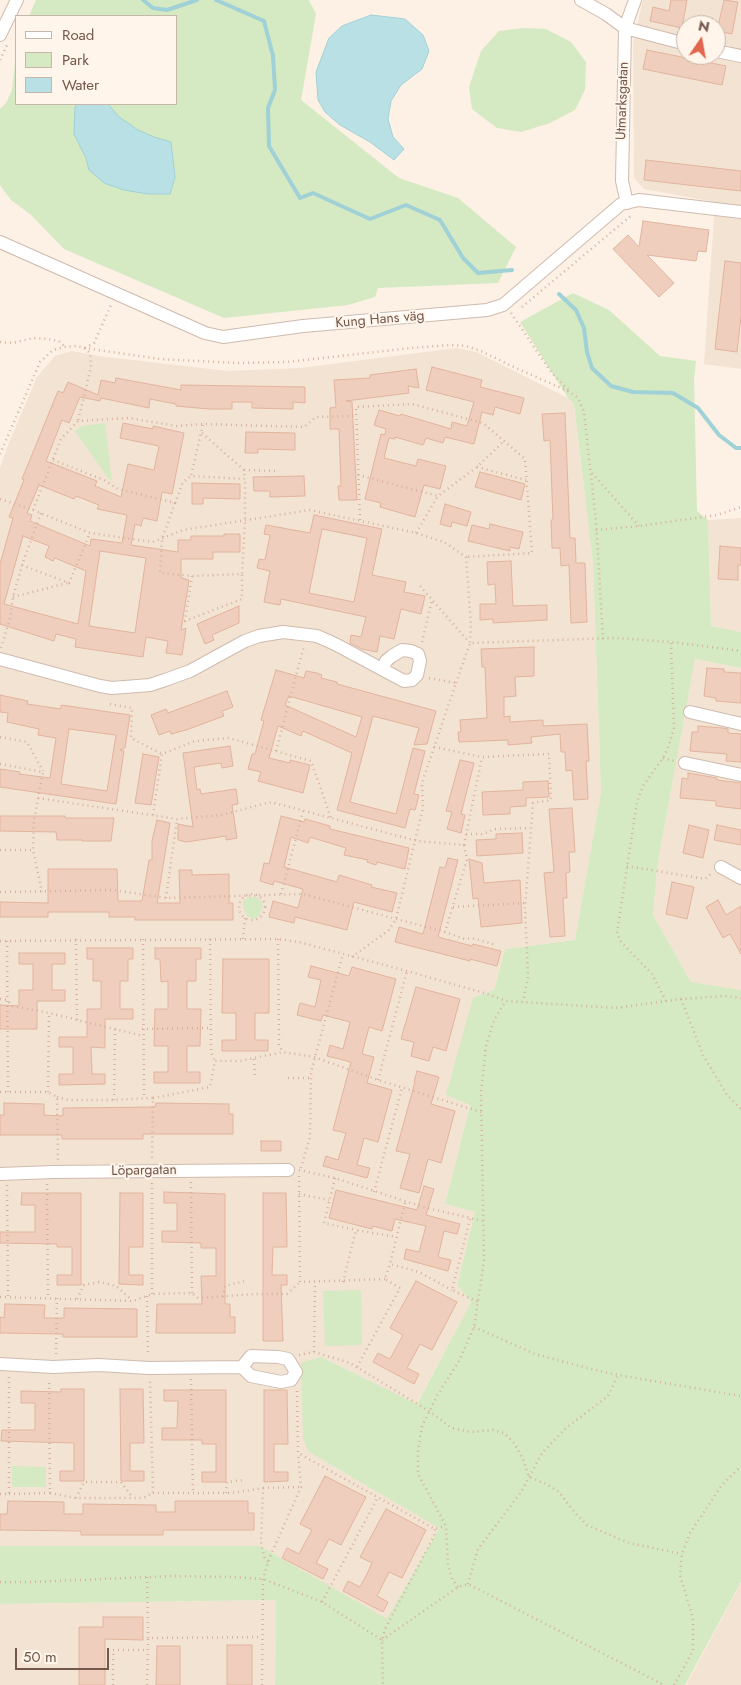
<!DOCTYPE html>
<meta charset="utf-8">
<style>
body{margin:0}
#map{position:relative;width:741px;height:1685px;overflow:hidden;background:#fcf1e4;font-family:Jost,sans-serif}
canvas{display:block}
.legend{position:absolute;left:15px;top:15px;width:162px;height:90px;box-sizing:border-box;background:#fff5ea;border:1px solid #c7b6aa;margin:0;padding:6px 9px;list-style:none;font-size:15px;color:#73574a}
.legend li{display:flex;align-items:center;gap:10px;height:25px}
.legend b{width:25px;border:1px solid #c7b6aa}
.north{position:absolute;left:676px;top:15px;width:50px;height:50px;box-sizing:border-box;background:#fff5ea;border:1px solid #c7b6aa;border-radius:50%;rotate:12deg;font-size:14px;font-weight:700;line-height:20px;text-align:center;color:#73574a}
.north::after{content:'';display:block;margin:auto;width:18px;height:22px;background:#e2654d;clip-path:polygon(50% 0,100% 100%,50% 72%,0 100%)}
.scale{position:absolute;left:15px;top:1648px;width:94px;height:22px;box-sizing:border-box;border:2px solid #73574a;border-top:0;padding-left:6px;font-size:15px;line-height:18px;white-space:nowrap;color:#73574a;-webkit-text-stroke:4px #fff5ea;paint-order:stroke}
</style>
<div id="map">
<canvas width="741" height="1685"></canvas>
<ul class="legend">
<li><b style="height:6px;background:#fff"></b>Road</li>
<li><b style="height:14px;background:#d5e9c3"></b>Park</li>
<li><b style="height:14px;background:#b9e1e5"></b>Water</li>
</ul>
<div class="north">N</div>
<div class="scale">50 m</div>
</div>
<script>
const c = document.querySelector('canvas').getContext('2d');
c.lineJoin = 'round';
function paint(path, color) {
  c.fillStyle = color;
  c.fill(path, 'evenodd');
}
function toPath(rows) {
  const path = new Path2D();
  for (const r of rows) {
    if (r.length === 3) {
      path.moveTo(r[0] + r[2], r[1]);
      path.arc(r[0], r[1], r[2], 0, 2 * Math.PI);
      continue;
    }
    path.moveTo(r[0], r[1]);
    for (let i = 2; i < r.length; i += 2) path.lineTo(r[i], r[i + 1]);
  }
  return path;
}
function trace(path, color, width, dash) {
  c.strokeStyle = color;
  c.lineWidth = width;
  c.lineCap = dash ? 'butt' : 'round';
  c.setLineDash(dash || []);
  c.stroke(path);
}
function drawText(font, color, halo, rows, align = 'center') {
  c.font = font + ' Jost,sans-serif';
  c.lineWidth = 4;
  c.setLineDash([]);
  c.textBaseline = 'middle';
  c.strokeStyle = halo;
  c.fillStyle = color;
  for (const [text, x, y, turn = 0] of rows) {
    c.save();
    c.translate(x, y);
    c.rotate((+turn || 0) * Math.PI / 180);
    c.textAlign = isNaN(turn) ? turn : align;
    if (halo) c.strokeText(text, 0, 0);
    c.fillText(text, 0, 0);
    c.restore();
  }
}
paint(toPath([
 [643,0,741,0,741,369,704,364,715,202,644,189,634,178,633,43],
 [686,25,716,25,716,55,686,55],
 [456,348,476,352,568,398,574,404,593,563,601,792,575,940,505,949,494,990,446,1095,470,1104,445,1204,475,1212,457,1285,471,1302,416,1405,321,1357,309,1452,439,1527,387,1620,260,1546,0,1546,0,468,8,445,37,377,55,356,72,351,98,356,228,371,301,368],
 [741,518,741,632,711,626,708,520],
 [695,659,741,668,741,990,691,982,653,915,657,867],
 [741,1583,741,1685,686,1685],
 [276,1600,275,1685,0,1685,0,1604]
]), '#f3e3d3');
paint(toPath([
 [36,0,309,0,316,14,301,100,399,178,458,198,516,247,498,283,378,288,375,297,348,305,224,318,64,249,31,215,11,200,0,185,0,109,6,103,12,90,16,54,16,104,176,104,176,16,29,16],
 [524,28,546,29,571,42,586,62,585,90,575,110,550,123,521,132,497,128,472,109,469,87,481,51,499,31],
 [573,293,609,310,660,356,696,361,694,380,697,511,708,520,711,626,741,632,741,668,695,659,657,867,653,915,691,982,741,990,741,1582,685,1685,275,1685,276,1600,0,1604,0,1546,260,1546,387,1619,439,1528,309,1452,303,1439,301,1363,321,1357,417,1404,471,1302,457,1285,475,1212,445,1204,470,1105,446,1095,473,998,494,990,505,949,575,940,601,792,593,563,574,404,568,398,520,322],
 [105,423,112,481,108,478,75,431,82,426],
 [250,897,256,897,263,903,260,914,255,919,247,916,243,906,243,901],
 [361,1290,362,1345,325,1346,323,1291],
 [12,1466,46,1467,46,1487,12,1487]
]), '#d5e9c3');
const water = toPath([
 [371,15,405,19,423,35,429,51,422,69,401,85,391,101,388,119,393,137,404,149,394,160,370,142,340,125,325,112,318,100,316,72,329,38,342,26,371,15],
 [77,104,108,104,119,117,138,130,154,137,171,142,175,177,170,194,148,194,124,190,104,183,89,170,86,158,74,134,75,107,77,104]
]);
paint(water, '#b9e1e5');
trace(water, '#a0d1d6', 1);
trace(toPath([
 [143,0,153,8,167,10,197,0],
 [216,0,264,21,273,56,275,90,268,108,269,146,300,198,313,193,370,219,406,205,440,220,463,258,478,273,512,270],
 [559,294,576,310,584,328,587,352,592,368,611,386,633,392,673,393,698,408,719,435,736,448,741,448]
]), '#a0d1d6', 4);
const building = toPath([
 [671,0,687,0,682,28,650,21,653,7,669,11,671,0],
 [724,0,738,2,732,34,717,31,724,0],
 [647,50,726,66,722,85,643,69,647,50],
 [646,160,741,171,741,191,644,180,646,160],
 [643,221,709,230,706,252,698,251,696,261,647,255,674,283,659,297,613,249,628,235,639,247,643,221],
 [725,261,741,263,741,316,737,352,715,349,725,261],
 [432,367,482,380,480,387,524,398,520,414,495,407,493,415,482,412,474,444,445,437,443,443,426,438,423,445,395,437,395,439,389,438,384,458,416,466,418,459,446,466,440,489,424,485,415,517,380,507,381,503,365,499,381,434,385,435,386,429,374,425,379,410,400,416,401,414,451,429,452,422,467,426,474,402,426,390,432,367],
 [416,369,419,388,408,386,409,393,346,401,352,402,357,500,339,500,338,486,341,486,339,429,330,429,330,408,336,407,334,380,370,378,370,375,416,369],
 [116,378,181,390,181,385,305,387,305,403,293,402,293,409,252,408,252,402,232,402,232,409,209,409,176,406,176,404,150,399,149,408,101,398,100,401,80,397,69,423,62,420,46,461,97,481,95,486,121,497,128,464,154,470,159,446,120,438,123,423,153,429,153,426,184,433,172,494,162,492,157,521,143,518,141,526,135,524,131,545,178,552,178,540,191,540,191,536,224,536,224,534,240,534,240,552,213,552,213,559,181,559,181,578,189,580,181,630,186,628,182,655,166,653,168,641,146,637,143,657,75,647,76,639,56,634,54,641,0,624,0,564,13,518,9,517,24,480,22,479,58,391,63,393,68,382,98,395,101,380,115,383,116,378],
 [39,485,74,499,76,496,99,505,97,509,127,515,122,543,91,539,90,546,30,521,32,515,27,513,39,485],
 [23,536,49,546,45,557,53,561,55,558,86,571,78,624,4,604,23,536],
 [100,551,146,558,135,633,89,626,100,551],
 [565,413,570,538,575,538,576,563,585,563,587,622,571,623,569,565,561,566,560,548,552,548,551,520,553,520,550,440,544,441,542,414,565,413],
 [246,432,295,433,295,450,258,449,258,453,245,453,246,432],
 [480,472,525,484,521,500,475,487,480,472],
 [304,476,305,496,270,497,270,491,254,491,253,477,304,476],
 [192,483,240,484,240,499,203,498,203,504,192,504,192,483],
 [445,504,471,512,467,526,452,522,451,527,440,524,445,504],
 [314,515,382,529,372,575,406,582,404,592,425,596,421,614,401,609,394,639,380,636,377,652,362,649,350,643,351,635,361,637,366,617,281,599,280,605,264,602,270,571,257,568,259,559,265,560,270,535,264,534,266,525,310,533,314,515],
 [322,529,367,538,354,602,309,593,322,529],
 [490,524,523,532,519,549,510,547,510,551,468,541,472,525,489,529,490,524],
 [720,546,741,548,741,565,738,565,738,580,718,579,720,546],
 [511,561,513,606,547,605,547,620,493,623,493,619,480,620,480,604,496,604,495,584,488,585,487,562,511,561],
 [239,606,239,623,212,635,214,640,205,644,197,624,239,606],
 [534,647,534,676,515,677,516,696,504,697,504,717,510,716,510,722,543,720,543,726,587,724,589,761,586,761,588,799,574,800,572,770,566,771,565,752,561,752,560,734,531,737,532,743,508,745,508,740,459,742,458,732,461,732,460,720,487,718,485,667,482,667,481,649,534,647],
 [707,668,724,669,724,672,741,673,741,703,716,701,716,698,704,696,707,668],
 [276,670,304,678,306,671,317,673,322,675,321,678,337,682,337,684,436,711,427,744,414,745,419,728,373,716,350,802,396,814,413,748,425,751,414,794,419,795,415,810,410,809,405,828,337,810,352,753,303,731,301,736,278,726,269,758,290,763,290,760,310,765,303,793,258,781,261,772,248,769,252,754,255,754,264,721,261,720,276,670],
 [289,696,362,717,356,737,285,705,289,696],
 [227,691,233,707,222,711,224,716,186,730,171,734,170,731,159,735,151,715,166,709,168,713,227,691],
 [0,695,28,701,27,704,61,709,61,705,130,715,125,748,120,750,124,751,116,804,0,787,0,769,20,772,19,774,50,778,56,738,38,735,39,729,7,722,8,713,0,712,0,695],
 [69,729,116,735,107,791,61,784,69,729],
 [698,726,723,728,728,729,728,733,741,734,741,762,726,761,727,754,690,751,692,732,698,732,698,726],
 [230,746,233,766,222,768,221,763,194,767,197,790,200,789,201,794,236,789,238,804,232,805,237,838,226,840,226,836,186,842,178,840,178,824,193,827,183,753,230,746],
 [143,754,159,757,151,805,135,803,143,754],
 [460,760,474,763,461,814,465,815,461,833,447,829,452,812,446,811,460,760],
 [688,773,717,778,717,780,741,783,741,809,716,806,716,801,680,798,682,778,688,779,688,773],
 [548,781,549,797,526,798,526,806,510,807,510,814,483,815,482,792,523,790,523,782,548,781],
 [572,808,575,852,569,852,570,872,566,873,567,898,563,898,565,936,550,937,544,873,554,872,549,809,572,808],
 [0,816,65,816,65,818,114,818,111,841,82,841,82,840,57,840,56,832,0,831,0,816],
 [281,816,304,822,305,819,330,826,330,829,409,848,405,869,377,862,376,865,367,862,368,860,344,855,346,848,310,837,308,843,291,837,284,867,337,882,339,875,372,885,371,887,397,893,392,912,354,902,347,930,295,917,294,923,269,917,273,901,298,908,303,889,274,881,273,885,260,881,264,863,269,864,281,816],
 [157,820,170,823,157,903,180,903,179,870,192,870,192,875,229,874,229,903,233,903,233,920,135,920,135,917,109,917,109,912,48,912,48,917,0,917,0,902,48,903,48,869,117,869,118,901,142,901,149,860,152,860,152,841,157,820],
 [689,825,709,830,703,858,683,853,689,825],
 [717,825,741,830,741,845,714,840,717,825],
 [522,833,523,853,477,856,476,840,496,839,496,834,522,833],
 [448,858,458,860,438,937,472,946,473,944,501,951,497,966,470,959,470,961,395,942,399,927,423,934,440,867,445,868,448,858],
 [469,859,482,863,484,883,520,880,522,923,481,927,478,898,473,899,469,859],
 [672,882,694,887,687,919,666,914,672,882],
 [718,900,726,915,741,906,741,954,730,934,723,938,706,907,718,900],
 [87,948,133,948,133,959,128,959,128,981,120,981,120,1009,133,1009,133,1019,105,1019,105,1048,91,1047,92,1074,105,1074,105,1084,59,1085,59,1074,73,1074,73,1047,59,1047,59,1037,87,1037,87,1009,101,1009,101,981,93,981,93,959,87,959,87,948],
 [155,948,201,948,201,959,196,959,196,981,187,981,187,1009,201,1009,200,1046,187,1046,187,1072,200,1072,200,1083,154,1083,154,1072,168,1072,168,1046,154,1046,155,1009,168,1009,168,981,161,982,160,959,155,959,155,948],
 [19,953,65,953,65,964,52,964,52,990,65,990,65,1001,37,1001,37,1029,0,1029,0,1005,19,1006,19,990,33,990,33,964,19,964,19,953],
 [223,959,269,959,269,1013,255,1013,255,1040,268,1040,268,1051,222,1051,222,1040,236,1040,236,1013,222,1013,223,959],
 [311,966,349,976,352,967,396,979,382,1031,369,1027,362,1054,374,1057,367,1083,392,1090,378,1142,364,1138,357,1165,370,1168,367,1178,323,1166,326,1156,338,1160,346,1133,333,1130,351,1062,327,1056,330,1045,343,1049,350,1022,323,1015,321,1021,297,1015,300,1003,315,1007,321,980,308,977,311,966],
 [416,987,460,999,446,1051,433,1047,429,1061,411,1056,414,1042,401,1039,416,987],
 [417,1071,439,1077,431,1104,455,1111,441,1163,428,1159,419,1193,400,1188,410,1154,396,1151,415,1082,414,1082,417,1071],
 [4,1103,44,1104,44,1115,63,1116,63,1108,155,1107,156,1103,229,1104,229,1114,233,1114,233,1134,143,1134,143,1139,62,1139,62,1135,0,1135,0,1115,4,1115,4,1103],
 [261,1141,281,1141,281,1151,261,1151,261,1141],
 [424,1186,434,1189,426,1215,460,1224,457,1234,444,1231,438,1257,451,1260,448,1271,404,1259,406,1249,419,1252,426,1226,395,1219,392,1231,373,1226,372,1229,329,1218,336,1190,417,1210,424,1186],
 [164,1192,225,1194,225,1304,230,1304,230,1317,235,1317,235,1333,156,1333,157,1304,202,1304,201,1276,216,1276,216,1248,201,1248,201,1243,162,1242,162,1231,177,1231,177,1203,164,1203,164,1192],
 [22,1193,81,1193,81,1285,57,1285,57,1275,72,1275,72,1247,57,1247,57,1244,0,1243,0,1232,35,1232,35,1205,21,1205,22,1193],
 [120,1193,143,1193,143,1247,129,1247,129,1275,143,1275,143,1285,119,1284,120,1193],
 [263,1193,286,1193,287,1247,273,1247,272,1275,287,1275,287,1285,281,1285,283,1341,263,1341,263,1193],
 [416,1281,457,1302,432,1350,420,1344,407,1368,419,1374,414,1384,373,1362,378,1353,390,1359,403,1335,390,1328,416,1281],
 [5,1304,45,1305,44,1318,64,1318,64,1308,137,1309,137,1337,63,1337,63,1334,0,1333,0,1317,4,1318,5,1304],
 [61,1389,84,1389,84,1481,60,1481,60,1471,74,1471,74,1443,1,1441,2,1430,35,1430,35,1403,21,1403,21,1391,61,1392,61,1389],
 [120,1389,143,1389,144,1443,130,1443,130,1471,144,1471,144,1481,121,1481,120,1389],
 [164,1390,226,1390,226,1482,202,1482,202,1472,216,1472,216,1444,202,1444,202,1440,162,1440,162,1428,177,1428,178,1401,164,1401,164,1390],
 [264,1390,287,1390,288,1444,274,1444,274,1472,288,1472,288,1481,264,1482,264,1390],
 [325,1476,366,1497,341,1545,329,1539,316,1563,328,1569,323,1579,282,1558,287,1548,299,1554,312,1530,300,1524,325,1476],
 [8,1501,64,1502,64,1514,83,1514,83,1504,156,1505,156,1512,175,1512,175,1501,248,1501,248,1513,254,1513,254,1530,163,1530,163,1535,81,1535,81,1531,0,1530,0,1514,7,1514,8,1501],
 [386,1509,426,1530,402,1578,389,1572,377,1596,388,1602,383,1612,343,1591,348,1581,360,1587,366,1576,372,1563,360,1557,386,1509],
 [103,1617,143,1617,143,1640,105,1639,105,1685,79,1685,79,1627,103,1627,103,1617],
 [227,1645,252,1645,252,1685,227,1685,227,1645],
 [157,1646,180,1646,180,1685,156,1685,157,1646]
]);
paint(building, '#f0cebd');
trace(building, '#e2b49d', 1);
const minor = toPath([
 [581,0,606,14,625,28,686,44],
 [0,35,17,0],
 [716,51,741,56],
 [627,203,622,181,625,28,635,0],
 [0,242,205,333,223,337,303,326,487,310,503,305,621,204,639,200,741,212],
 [0,659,100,686,112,688,150,685,165,680,190,671,245,641,259,636,283,632,317,636,335,644,404,681,412,680,417,675,420,661,418,654,411,651,402,650,392,656,386,661,383,669],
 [690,712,741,724],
 [685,763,741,775],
 [721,867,741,878],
 [0,1174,53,1172,288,1170],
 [0,1364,53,1367,99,1365,149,1368,242,1367,251,1376,281,1382,291,1380,296,1372,288,1359,278,1357,251,1356,242,1367]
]);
trace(minor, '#cfbbae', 14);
trace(toPath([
 [0,60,7,45],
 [522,307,633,214],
 [511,313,551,372,569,391],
 [0,342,13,343,33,338,47,339,59,341,65,347],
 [84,348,160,359,238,363,287,362,411,348,450,345,466,346,481,351,516,368,570,392,578,398,584,412,596,521,603,639],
 [85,348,94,343,111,305],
 [202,433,244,470,245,479],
 [0,454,40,362,53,350,65,347,77,346,84,348,90,353,91,367,78,421],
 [53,460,104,480,118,489,175,503,183,482,191,476],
 [477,467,526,480],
 [244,470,276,471],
 [592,473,639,526],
 [358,475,438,496,477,467,504,441],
 [0,499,33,510,90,533,153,542,183,530,310,510,416,533,444,542,466,557,471,626,470,643],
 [175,503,162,539,160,573,192,576,242,574,245,520,245,479,191,476,203,424,304,427,316,417,357,416],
 [33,510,61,439,78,421,129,418,177,426,203,424],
 [360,520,356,407,412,404,483,423,525,459,532,553,466,557],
 [596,530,639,526,717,515,741,507],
 [416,533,438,496],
 [22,565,69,583,90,533],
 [192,576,185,621,242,599,242,574],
 [420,586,469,642],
 [13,597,67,583],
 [422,642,432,600],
 [1,648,10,619,13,597,22,565,41,513],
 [456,683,470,643,615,638,671,642,741,651],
 [110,704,132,708,131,738,162,754],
 [0,737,27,742,43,771],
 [434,747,482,757,549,754,551,800,533,803,525,908,528,977,523,1002],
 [276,751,304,646],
 [663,758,674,761],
 [0,764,43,772,34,820,33,850,42,892],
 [38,798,177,819,221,815,271,802,417,841,464,845,467,859,445,932],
 [153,815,162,754,195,741,229,738,311,761,331,818],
 [466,834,483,834,494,829,530,828],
 [464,845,482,757],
 [0,850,33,850],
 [627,866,705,879,712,873],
 [0,892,114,890,166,898,303,894,445,932,465,939,472,938,497,945],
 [281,894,303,811],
 [252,907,13],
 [166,898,177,819],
 [453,907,525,903],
 [76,939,77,1020],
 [143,939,144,1099],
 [210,939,211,1052,215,1061],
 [243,939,245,918],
 [278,939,279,1045,283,1052],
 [0,941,278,939,299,942,407,971,484,993,506,1001,616,1008,681,999,725,996,741,998],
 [7,941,8,1092],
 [352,957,389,930,396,919,423,808,422,783,456,683,428,678],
 [0,999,7,1000,12,1006,49,1013,143,1036],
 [681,999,703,1055,727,1095,741,1109],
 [666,1001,652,974,621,942,617,933,637,802,643,786,663,758,669,745,674,728,671,642],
 [142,1029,211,1028],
 [254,1059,255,1078],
 [288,1078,311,1078],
 [378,1080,407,971],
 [0,1092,48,1092,57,1097,58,1162],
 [48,1092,49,1013],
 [57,1097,69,1100,114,1100,153,1098,152,1160],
 [153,1098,210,1087,215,1061,240,1061,283,1052,314,1057,378,1080,481,1112],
 [114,1100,115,1029],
 [301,1168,310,1137,311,1072,343,954],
 [299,1170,335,1178,423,1207,483,1221],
 [299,1176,300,1282,385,1279],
 [335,1178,324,1223,356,1230],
 [191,1182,192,1293],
 [152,1183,152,1294],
 [47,1184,48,1297],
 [7,1185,8,1297],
 [374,1192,402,1088],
 [299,1194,329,1200],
 [405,1203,390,1264,419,1272,452,1290],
 [470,1219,452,1290,478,1302],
 [343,1282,356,1230,397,1237],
 [147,1296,148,1356],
 [0,1297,133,1301,152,1294,192,1293,198,1298,255,1294,287,1294,300,1282],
 [223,1297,225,1286,244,1281],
 [77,1299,84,1285,99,1282,116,1286,132,1300],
 [474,1327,535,1354,591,1369,618,1375,741,1396],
 [314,1352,315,1282],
 [56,1354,57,1298],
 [299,1355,314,1352,350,1363,429,1411,452,1428,471,1432,493,1430,504,1433,514,1443,523,1459,529,1477,546,1484,559,1492,575,1513,587,1525,629,1543,682,1554],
 [357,1367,400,1288,385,1279,390,1264],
 [191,1379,193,1493],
 [297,1391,298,1453,435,1529,446,1526],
 [263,1488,301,1487],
 [50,1493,76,1498,143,1498,153,1493,150,1379],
 [153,1493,232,1493,263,1488,261,1542,264,1557,268,1562],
 [226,1493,227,1482,244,1480],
 [0,1494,9,1494,9,1377],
 [9,1494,50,1493,49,1379],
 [76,1498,84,1482,121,1482,133,1498],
 [147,1577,148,1638,262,1637],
 [0,1582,32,1582,172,1576,234,1577,263,1579,322,1602,382,1640,383,1685],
 [468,1584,478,1549,521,1492,542,1453,566,1428,608,1396,618,1375],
 [458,1587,452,1579,448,1566,446,1526,418,1474,418,1450,422,1426,437,1396,459,1361,474,1327,484,1261,481,1092,486,1046,494,1020,505,1002],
 [322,1602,378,1497],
 [383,1638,385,1629,434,1536,435,1529],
 [382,1640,458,1587,468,1584,664,1685],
 [113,1685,113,1650,147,1650],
 [147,1685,148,1638],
 [262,1685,263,1579,269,1559,301,1487,298,1453],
 [674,1685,693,1651,693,1618,680,1575,682,1554,690,1533,722,1485,741,1466]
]), '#d5b1a0', 2.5, [1, 4]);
trace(minor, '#fff', 12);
drawText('14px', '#73574a', '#fff5ea', [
 ["Utmarksgatan",623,101,-88],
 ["Kung Hans väg",380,320,-5],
 ["Löpargatan",144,1171,-1]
]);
</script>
